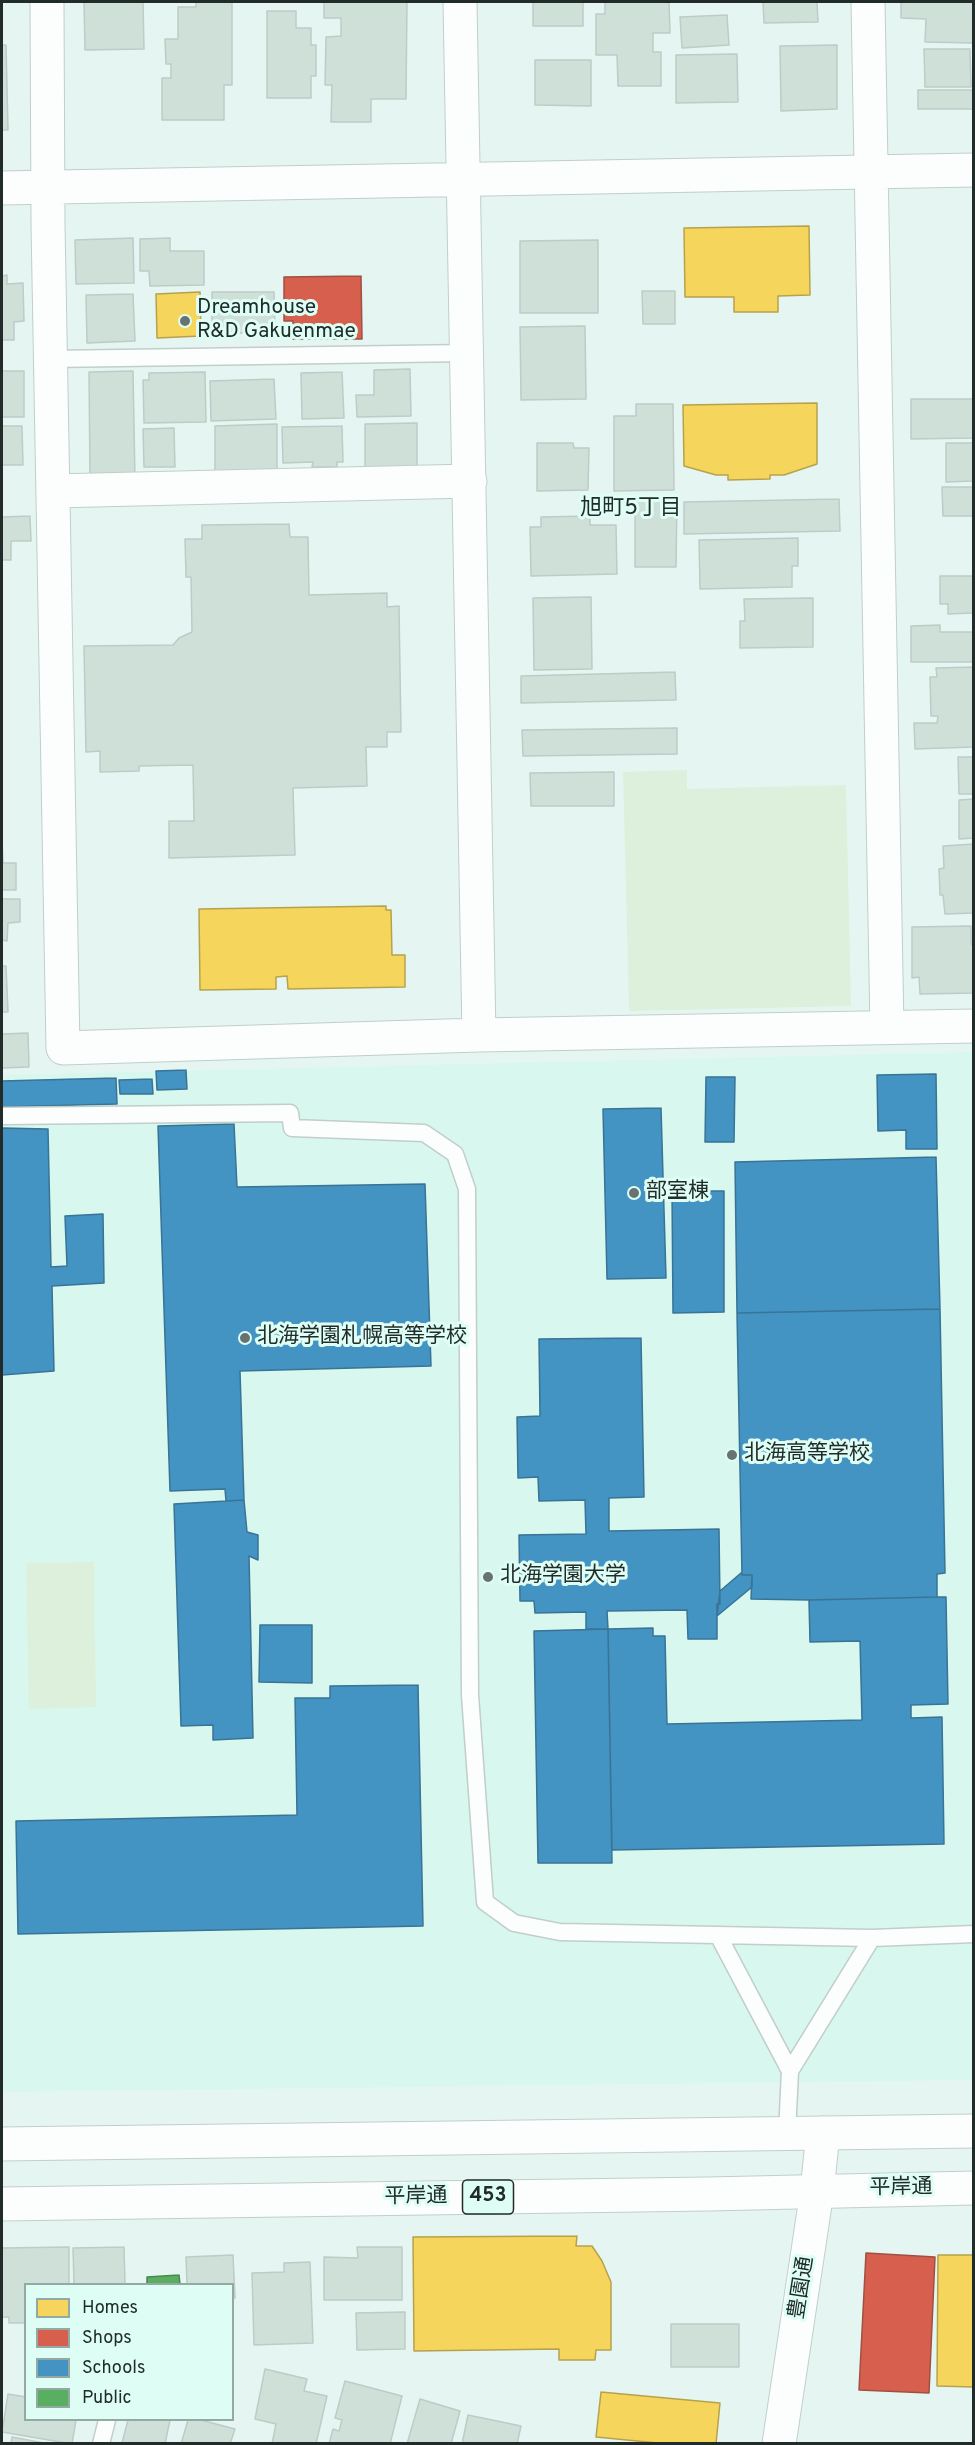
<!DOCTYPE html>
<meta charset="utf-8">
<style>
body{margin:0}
#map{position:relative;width:975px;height:2445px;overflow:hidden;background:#e5f6f2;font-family:Overpass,sans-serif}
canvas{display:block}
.frame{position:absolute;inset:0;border:3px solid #212c2a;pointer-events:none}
.legend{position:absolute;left:24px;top:2283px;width:210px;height:138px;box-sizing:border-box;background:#defdf5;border:2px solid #92a9a4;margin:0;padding:8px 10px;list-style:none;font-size:18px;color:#212c2a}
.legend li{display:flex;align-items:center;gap:12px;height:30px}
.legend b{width:30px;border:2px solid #92a9a4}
</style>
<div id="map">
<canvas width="975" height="2445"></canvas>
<div class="frame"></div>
<ul class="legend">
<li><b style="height:16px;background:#f6d55c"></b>Homes</li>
<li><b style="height:16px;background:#d6604d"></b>Shops</li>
<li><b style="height:16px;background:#4393c3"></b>Schools</li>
<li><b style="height:16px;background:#5aae61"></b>Public</li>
</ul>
</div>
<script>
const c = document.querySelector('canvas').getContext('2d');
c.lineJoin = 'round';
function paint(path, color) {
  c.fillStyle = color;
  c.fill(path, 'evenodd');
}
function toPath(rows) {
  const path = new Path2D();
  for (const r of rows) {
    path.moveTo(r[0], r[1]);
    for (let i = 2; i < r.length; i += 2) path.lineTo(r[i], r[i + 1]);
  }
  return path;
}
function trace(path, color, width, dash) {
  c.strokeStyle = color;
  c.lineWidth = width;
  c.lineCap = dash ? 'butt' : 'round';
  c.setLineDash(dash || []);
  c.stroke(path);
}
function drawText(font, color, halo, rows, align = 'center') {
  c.font = font + ' Overpass,"Noto Sans JP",sans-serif';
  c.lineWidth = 6;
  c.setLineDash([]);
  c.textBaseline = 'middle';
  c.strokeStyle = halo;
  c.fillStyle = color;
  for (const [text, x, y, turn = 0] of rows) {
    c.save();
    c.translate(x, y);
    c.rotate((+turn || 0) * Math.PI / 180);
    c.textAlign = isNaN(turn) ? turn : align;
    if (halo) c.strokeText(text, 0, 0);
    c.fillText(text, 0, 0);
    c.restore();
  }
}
paint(toPath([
 [973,1052,973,2080,2,2092,2,1075]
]), '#d8f7ef');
paint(toPath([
 [687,770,687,789,846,785,851,1006,629,1011,623,772],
 [94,1562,96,1707,29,1709,26,1563]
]), '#ddf0dc');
const homes = toPath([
 [809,226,810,295,778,296,778,312,734,312,734,297,685,297,684,228,809,226],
 [200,292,201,336,157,338,156,294,200,292],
 [817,403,817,464,784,475,770,475,770,479,728,480,728,475,716,475,684,466,683,405,817,403],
 [386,906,386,910,391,910,392,955,405,955,405,987,288,989,287,976,276,977,276,989,200,990,199,909,386,906],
 [577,2236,576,2246,592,2246,602,2261,611,2282,611,2350,596,2350,595,2360,559,2360,559,2349,414,2351,413,2237,577,2236],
 [938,2255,974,2255,974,2387,937,2386,938,2255],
 [601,2392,720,2403,716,2444,668,2444,596,2437,601,2392]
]);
paint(homes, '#f6d55c');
trace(homes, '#b6a24d', 1.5);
const shops = toPath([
 [361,276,362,339,293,339,293,321,284,321,284,277,361,276],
 [866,2253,935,2257,929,2393,859,2390,866,2253]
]);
paint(shops, '#d6604d');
trace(shops, '#a05042', 1.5);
const schools = toPath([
 [186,1070,187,1089,157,1090,156,1071,186,1070],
 [936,1074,937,1149,906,1149,906,1130,878,1131,877,1075,936,1074],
 [706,1077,735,1077,734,1142,705,1142,706,1077],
 [116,1078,117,1104,2,1107,2,1081,116,1078],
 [152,1079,153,1094,120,1094,119,1080,152,1079],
 [661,1108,666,1278,607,1279,603,1109,661,1108],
 [234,1124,237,1187,425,1184,431,1366,240,1371,244,1500,226,1501,225,1489,170,1491,158,1126,234,1124],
 [2,1128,48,1129,51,1267,67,1266,65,1216,103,1214,104,1283,52,1286,54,1371,2,1375,2,1128],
 [936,1157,940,1309,737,1313,735,1162,936,1157],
 [672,1191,724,1191,724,1312,673,1313,672,1191],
 [940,1309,945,1573,937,1574,937,1597,809,1600,751,1599,752,1575,742,1575,737,1313,940,1309],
 [641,1338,644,1497,609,1498,609,1531,719,1529,720,1604,717,1604,717,1639,688,1639,687,1610,607,1611,608,1629,586,1629,586,1612,535,1613,534,1601,520,1601,519,1535,586,1534,585,1500,539,1501,538,1477,518,1478,517,1417,540,1416,539,1339,641,1338],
 [244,1500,247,1532,258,1535,258,1560,249,1556,253,1738,213,1740,213,1725,181,1726,174,1504,244,1500],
 [741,1573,742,1575,752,1575,752,1587,717,1616,720,1591,741,1573],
 [937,1597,946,1597,948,1704,911,1705,911,1718,942,1717,944,1844,612,1850,608,1629,653,1628,653,1636,665,1636,667,1724,862,1720,860,1641,810,1642,809,1600,937,1597],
 [260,1625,312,1625,312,1683,259,1682,260,1625],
 [608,1629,612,1863,538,1863,534,1631,608,1629],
 [418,1685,423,1926,18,1934,16,1821,297,1815,295,1698,330,1698,330,1686,418,1685]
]);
paint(schools, '#4393c3');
trace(schools, '#397495', 1.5);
const public = toPath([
 [179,2275,180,2284,147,2284,147,2277,179,2275]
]);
paint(public, '#5aae61');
trace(public, '#498750', 1.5);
const building = toPath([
 [84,2,143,2,144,49,85,50,84,2],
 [196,2,232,2,232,85,224,85,224,120,162,120,162,78,171,78,171,64,166,64,165,39,178,39,178,7,196,7,196,2],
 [324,2,407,2,406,99,371,99,371,122,331,122,332,85,325,85,326,37,341,36,341,18,324,18,324,2],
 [533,2,583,2,583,26,533,26,533,2],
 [605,2,669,2,670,33,653,33,653,52,661,52,661,86,618,86,617,55,596,55,596,14,605,14,605,2],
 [763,2,817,2,818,22,764,23,763,2],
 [901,2,973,2,973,43,925,42,926,19,901,18,901,2],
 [267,11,296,11,296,28,311,28,311,45,316,45,316,76,311,76,311,98,267,98,267,11],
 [727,15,729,45,682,48,680,17,727,15],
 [2,45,6,45,8,130,2,130,2,45],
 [837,45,837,109,781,111,780,46,837,45],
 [924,49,970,49,971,87,925,87,924,49],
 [737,54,738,102,676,103,676,55,737,54],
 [535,60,591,60,591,106,535,105,535,60],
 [918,90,974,90,974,109,918,109,918,90],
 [133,238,134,283,76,284,75,240,133,238],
 [170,238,170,251,204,251,204,285,150,286,149,271,140,271,140,239,170,238],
 [598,240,598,313,520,313,520,241,598,240],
 [7,275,7,284,23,283,24,321,14,322,14,340,2,340,2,276,7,275],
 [642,291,675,291,675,324,643,324,642,291],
 [212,292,274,292,275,333,212,333,212,292],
 [133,294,135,341,87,343,86,295,133,294],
 [585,326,586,399,521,400,520,327,585,326],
 [410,369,411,416,357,417,356,395,374,395,374,370,410,369],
 [2,371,24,371,24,417,2,417,2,371],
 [133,371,135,479,90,479,89,372,133,371],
 [205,372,206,422,144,423,143,380,149,380,149,373,205,372],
 [342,372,344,418,302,419,301,373,342,372],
 [274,379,276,419,211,421,210,381,274,379],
 [911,399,974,399,974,438,911,439,911,399],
 [636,404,673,404,674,490,614,491,614,416,636,416,636,404],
 [417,423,417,469,365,469,365,424,417,423],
 [277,424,277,472,215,473,215,426,277,424],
 [2,426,22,426,23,465,2,465,2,426],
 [342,426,343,462,337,462,337,467,312,467,313,462,283,463,282,427,342,426],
 [174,428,175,467,144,467,143,429,174,428],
 [537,443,573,443,574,448,589,448,588,490,537,491,537,443],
 [946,443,974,443,974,481,946,482,946,443],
 [942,487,974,487,974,516,943,516,942,487],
 [635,499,677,499,676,567,635,567,635,499],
 [839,499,840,531,684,534,684,502,839,499],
 [30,516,31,541,11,541,11,560,2,560,2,517,30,516],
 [590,516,590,525,616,525,617,574,531,576,530,527,541,527,541,517,590,516],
 [289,524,290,537,308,537,309,595,387,593,387,607,399,606,401,732,387,732,387,747,366,747,367,786,293,788,295,855,169,858,169,821,194,821,193,765,139,766,139,771,100,772,100,751,86,752,84,646,173,645,179,638,192,632,191,577,186,577,185,539,202,539,202,525,289,524],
 [798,538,798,566,792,566,792,587,700,589,699,540,798,538],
 [940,576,974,576,974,613,948,614,948,604,940,604,940,576],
 [591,597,592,669,534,670,533,598,591,597],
 [813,598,813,647,740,648,740,621,745,621,744,599,813,598],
 [940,625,940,632,974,632,974,662,911,662,911,626,940,625],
 [974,667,974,747,915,749,914,723,937,723,938,716,931,716,930,677,937,677,936,668,974,667],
 [675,672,676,700,521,703,521,676,675,672],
 [677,728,677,754,523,756,522,730,677,728],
 [958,757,974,757,974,794,959,794,958,757],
 [614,772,614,806,531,806,530,773,614,772],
 [974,799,974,838,959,839,959,800,974,799],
 [2,838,3,863,16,863,16,890,2,890,2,838],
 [974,844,974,913,945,914,943,895,940,895,939,869,944,868,943,846,974,844],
 [2,899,20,899,20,922,8,923,7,941,2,940,2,899],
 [971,926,971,944,974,944,974,993,920,994,919,977,912,978,912,927,971,926],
 [2,966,6,966,8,1012,2,1012,2,966],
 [28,1033,29,1067,2,1068,2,1034,28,1033],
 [69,2247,69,2284,26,2284,26,2323,9,2323,9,2317,2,2317,2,2248,69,2247],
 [124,2247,125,2284,74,2284,73,2248,124,2247],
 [357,2247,402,2247,402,2300,324,2300,324,2257,358,2258,357,2247],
 [233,2255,235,2298,232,2298,232,2284,187,2284,186,2257,233,2255],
 [310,2262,313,2343,254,2345,252,2273,284,2272,284,2263,310,2262],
 [405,2312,405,2349,357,2350,356,2313,405,2312],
 [671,2324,739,2324,739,2367,671,2367,671,2324],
 [265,2369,307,2379,304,2391,327,2396,316,2444,272,2444,276,2424,255,2419,265,2369],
 [345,2381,402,2396,390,2444,329,2444,333,2429,339,2431,342,2420,335,2418,345,2381],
 [8,2394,26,2397,26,2420,76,2420,72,2444,2,2432,8,2394],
 [420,2399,460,2411,451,2444,407,2444,420,2399],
 [468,2415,521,2426,517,2444,462,2444,468,2415],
 [128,2420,170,2420,165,2444,122,2443,128,2420],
 [188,2420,201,2420,235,2429,230,2444,181,2444,188,2420],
 [12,2437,49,2444,11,2444,12,2437]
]);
paint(building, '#cee0d8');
trace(building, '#becbc6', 1.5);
const lane = toPath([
 [51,359,467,353],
 [2,1116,290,1113,292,1128,424,1133,455,1154,467,1189,470,1695,485,1902,514,1923,560,1932,872,1938,974,1934],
 [718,1935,790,2071],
 [787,2133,790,2071,872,1938],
 [101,2444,107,2420]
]);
const street = toPath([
 [47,2,48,224,63,1048,479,1035,974,1026],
 [460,2,479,1035],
 [868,2,887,1028],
 [2,188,974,170],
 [53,491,470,481]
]);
const secondary = toPath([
 [779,2444,817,2191,823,2133]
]);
const highway = toPath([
 [2,2144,974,2131],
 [2,2204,708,2194,974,2188]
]);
trace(lane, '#c1ceca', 19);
trace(street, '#c1ceca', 35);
trace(secondary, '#c1ceca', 35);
trace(highway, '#c1ceca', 35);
trace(lane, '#fbfefd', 16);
trace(street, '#fbfefd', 33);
trace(secondary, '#fbfefd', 33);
trace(highway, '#fbfefd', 33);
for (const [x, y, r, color] of [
 [185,321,6,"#667370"],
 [634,1193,6,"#667370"],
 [245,1338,6,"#667370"],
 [732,1455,6,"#667370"],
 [488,1577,6,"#667370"]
]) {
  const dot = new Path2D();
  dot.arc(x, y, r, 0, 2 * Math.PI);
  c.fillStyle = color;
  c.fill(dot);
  trace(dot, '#defdf5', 2);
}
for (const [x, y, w] of [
 [488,2197,51]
]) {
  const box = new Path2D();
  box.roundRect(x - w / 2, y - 17, w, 34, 4.5);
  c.fillStyle = '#defdf5';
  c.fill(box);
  trace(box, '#212c2a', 1.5);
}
drawText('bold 20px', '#212c2a', null, [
 ["453",488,2197]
]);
drawText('21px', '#212c2a', '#defdf5', [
 ["Dreamhouse",197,309],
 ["R&D Gakuenmae",197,333],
 ["部室棟",646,1193],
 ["北海学園札幌高等学校",257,1338],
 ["北海高等学校",744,1455],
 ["北海学園大学",500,1577]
], 'left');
drawText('21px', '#212c2a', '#defdf5', [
 ["平岸通",901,2189,-1],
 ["平岸通",416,2198,-1],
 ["豊園通",803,2288,-81]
]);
drawText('22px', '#212c2a', '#defdf5', [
 ["旭町5丁目",631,510]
]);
</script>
